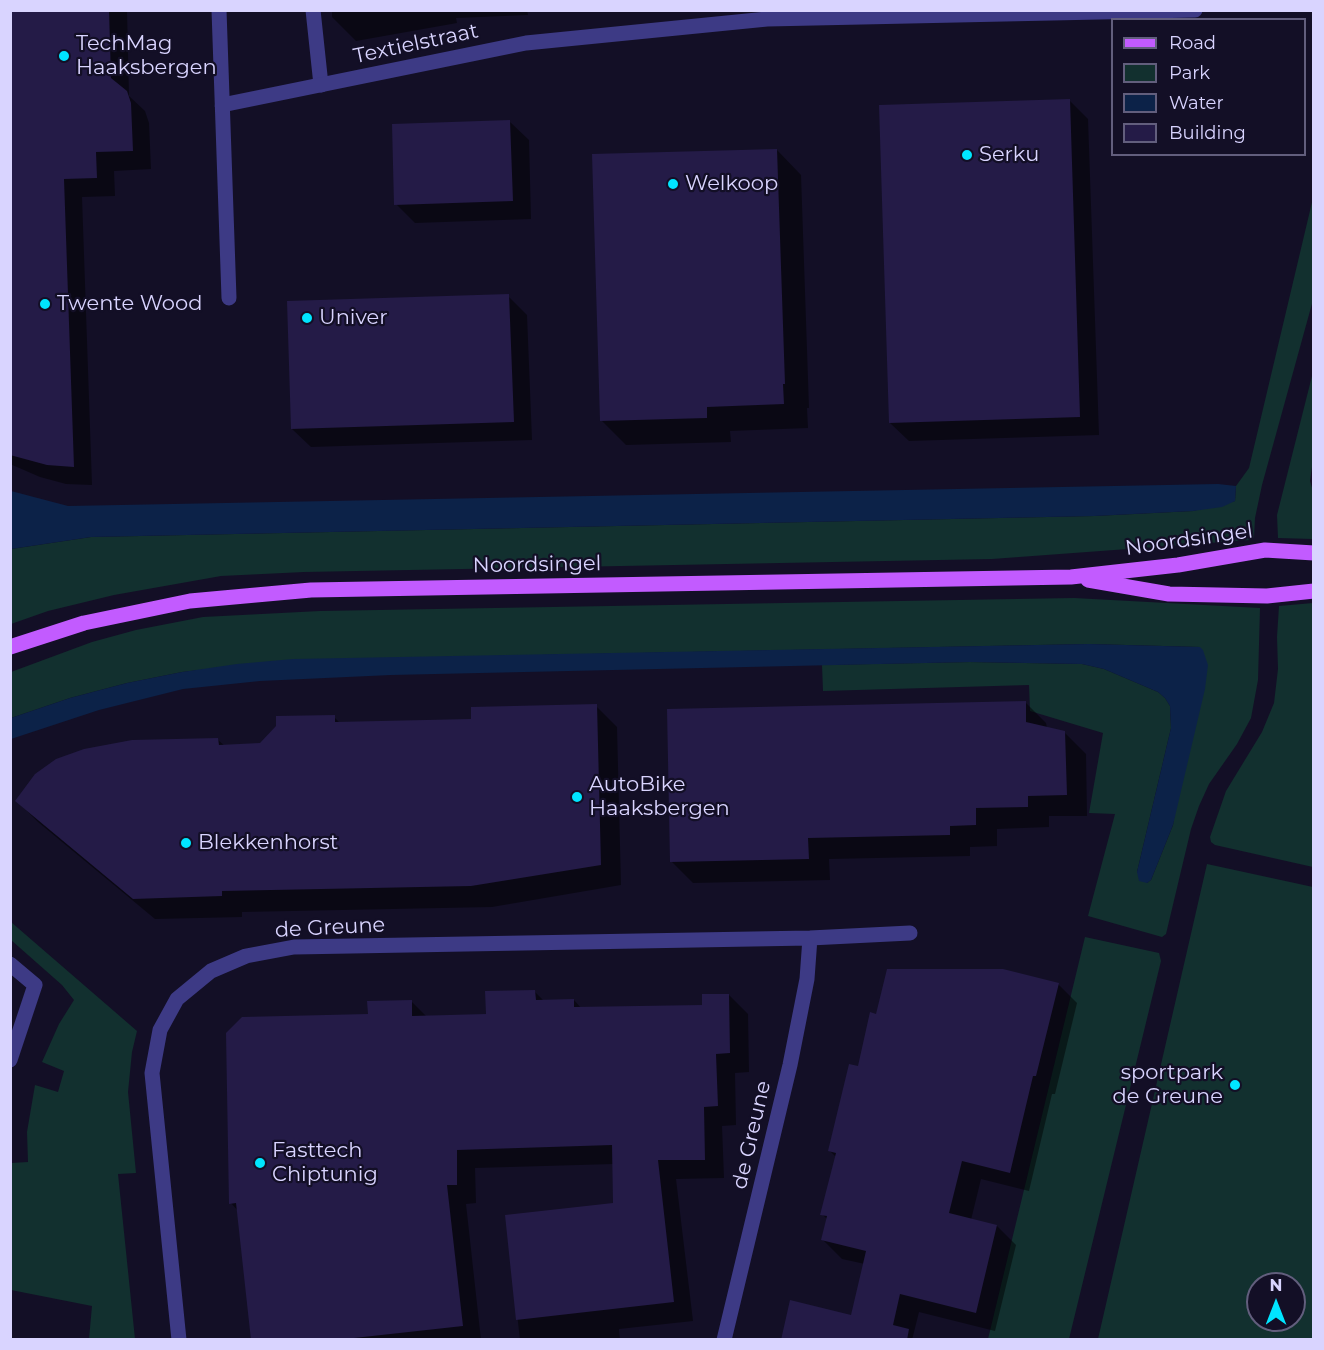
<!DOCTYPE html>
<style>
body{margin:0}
#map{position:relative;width:1324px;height:1350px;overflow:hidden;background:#130f26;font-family:Montserrat,sans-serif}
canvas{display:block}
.frame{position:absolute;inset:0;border:12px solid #d9d4ff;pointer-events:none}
.legend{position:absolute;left:1111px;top:18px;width:195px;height:138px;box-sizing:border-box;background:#130f26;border:2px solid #625e7d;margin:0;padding:8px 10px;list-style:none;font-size:18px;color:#d9d4ff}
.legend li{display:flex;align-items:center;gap:12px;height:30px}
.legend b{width:30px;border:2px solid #625e7d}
.north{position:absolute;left:1246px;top:1272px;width:60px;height:60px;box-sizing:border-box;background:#130f26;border:2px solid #625e7d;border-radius:50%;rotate:0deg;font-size:16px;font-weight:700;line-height:24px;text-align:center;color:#d9d4ff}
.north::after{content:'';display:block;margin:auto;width:21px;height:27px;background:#00e5ff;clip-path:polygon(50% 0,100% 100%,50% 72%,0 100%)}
</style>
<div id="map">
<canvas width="1324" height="1350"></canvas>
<div class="frame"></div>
<ul class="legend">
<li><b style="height:8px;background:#c25bff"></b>Road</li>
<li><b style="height:16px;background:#12302f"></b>Park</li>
<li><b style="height:16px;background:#0c2248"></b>Water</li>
<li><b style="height:16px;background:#241b47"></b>Building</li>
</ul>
<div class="north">N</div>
</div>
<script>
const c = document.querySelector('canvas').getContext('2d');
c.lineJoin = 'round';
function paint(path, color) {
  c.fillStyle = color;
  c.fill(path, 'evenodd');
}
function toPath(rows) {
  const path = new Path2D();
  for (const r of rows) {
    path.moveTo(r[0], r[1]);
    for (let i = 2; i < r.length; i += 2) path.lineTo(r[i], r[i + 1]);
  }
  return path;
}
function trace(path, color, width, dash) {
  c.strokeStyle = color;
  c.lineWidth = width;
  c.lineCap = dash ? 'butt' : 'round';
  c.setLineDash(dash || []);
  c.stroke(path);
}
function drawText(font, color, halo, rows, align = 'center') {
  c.font = font + ' Montserrat,sans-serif';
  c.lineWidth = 4.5;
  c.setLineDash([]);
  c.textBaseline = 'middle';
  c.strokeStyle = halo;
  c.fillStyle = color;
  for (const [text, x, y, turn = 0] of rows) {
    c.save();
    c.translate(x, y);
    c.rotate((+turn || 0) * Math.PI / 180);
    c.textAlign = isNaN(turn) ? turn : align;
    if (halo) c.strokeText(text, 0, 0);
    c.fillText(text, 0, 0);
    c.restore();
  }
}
paint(toPath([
 [1313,198,1313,300,1262,485,1255,518,1254,538,1250,540,992,559,304,572,221,576,114,595,48,611,11,624,11,549,91,537,1094,516,1193,511,1235,501,1236,486,1249,468],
 [1313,372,1314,453,1310,481,1313,491,1313,539,1278,538,1277,515],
 [1074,598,1260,608,1258,680,1251,718,1237,744,1209,784,1199,806,1191,829,1166,934,1162,937,1088,916,1115,814,1089,813,1103,733,1030,711,1029,685,823,691,822,665,970,662,1082,664,1104,669,1158,692,1165,698,1170,706,1171,728,1137,872,1147,883,1151,880,1173,825,1200,647,1089,644,293,660,182,672,127,683,70,698,11,718,11,672,92,642,136,630,203,617,320,611],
 [1313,603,1314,603,1313,867,1215,845,1211,842,1210,837,1226,791,1262,732,1274,703,1278,669,1277,637,1279,606],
 [1207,864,1313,887,1313,1339,1098,1339],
 [1258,1284,1294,1284,1294,1320,1258,1320],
 [11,922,137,1031,132,1052,128,1092,136,1173,118,1174,135,1339,89,1339,92,1306,11,1290,11,1163,28,1162,27,1132,35,1085,58,1092,64,1071,42,1062,59,1024,74,1000,62,985,11,940],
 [1085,937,1159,953,1161,961,1069,1339,988,1339]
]), '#12302f');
paint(toPath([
 [1218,484,1236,486,1235,501,1222,507,1193,511,1094,516,91,537,11,549,11,491,68,506],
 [1089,644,1200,647,1203,650,1208,665,1205,689,1173,825,1151,880,1147,883,1139,881,1137,872,1171,728,1170,706,1165,698,1158,692,1104,669,1082,664,970,662,391,675,260,681,183,689,99,710,11,739,11,718,70,698,127,683,182,672,237,664,293,659]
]), '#0c2248');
paint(toPath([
 [10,10,127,10,129,96,145,111,149,123,151,169,114,171,115,196,82,197,92,485,66,484,40,477,10,464],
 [332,10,527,10,528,15,456,18,457,23,356,41,332,17],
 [1070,101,1088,119,1099,435,909,441,890,423],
 [510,122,529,140,531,219,415,223,396,204],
 [777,150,801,175,809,408,807,408,808,428,730,431,731,442,626,445,602,421],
 [508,296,527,315,532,440,311,447,292,429],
 [1025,702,1046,723,1047,728,1064,732,1086,754,1087,816,1049,816,1049,827,997,829,997,846,970,847,970,856,829,859,830,880,693,883,671,861],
 [596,706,617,727,621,885,492,907,242,912,242,917,155,919,38,822,17,801,218,740,225,746,260,744,334,717,341,724,473,721],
 [1058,984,1077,1003,1055,1094,1052,1094,1029,1191,981,1179,971,1220,997,1226,1016,1245,995,1331,919,1312,912,1340,783,1340,852,1317,865,1264,842,1259,823,1240,828,1220,822,1214,836,1157,829,1150,877,1016],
 [535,992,544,1001,574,1000,582,1009,703,1006,729,995,748,1014,749,1072,735,1073,736,1125,722,1126,724,1178,676,1179,693,1321,619,1329,620,1340,520,1340,506,1216,615,1204,614,1164,475,1168,476,1203,466,1204,481,1340,253,1340,238,1211,231,1203,369,1015,411,1001,427,1017,487,1015]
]), '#0007');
paint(toPath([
 [10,10,109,10,111,78,127,91,131,103,133,151,96,152,97,178,64,179,74,467,47,465,10,455],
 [1070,99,1080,417,889,423,879,105],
 [510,120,513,201,394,205,392,124],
 [777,149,785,384,783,384,784,404,707,407,707,418,600,421,592,154],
 [509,294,514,422,291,429,287,301],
 [1026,701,1026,722,1065,731,1067,795,1028,796,1028,807,976,808,976,825,950,826,950,835,808,838,809,859,670,862,667,709],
 [597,704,601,865,471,886,222,891,222,896,133,899,15,801,35,774,56,759,84,749,132,740,218,738,219,745,260,743,276,726,276,716,335,715,335,722,471,719,471,707],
 [887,969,1003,969,1059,983,1036,1076,1033,1076,1010,1173,962,1161,949,1213,997,1225,976,1313,900,1294,893,1325,909,1329,907,1340,781,1340,790,1300,851,1315,866,1251,821,1240,827,1216,820,1215,836,1153,828,1151,849,1064,858,1066,870,1012,876,1014],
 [535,990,536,1000,574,999,574,1007,702,1005,702,994,729,994,730,1053,716,1054,718,1106,704,1107,705,1160,658,1160,674,1302,516,1320,505,1215,613,1203,612,1145,457,1150,457,1185,447,1185,463,1326,336,1340,251,1340,236,1203,229,1204,226,1033,242,1017,368,1014,367,1001,412,1000,412,1016,486,1014,485,991]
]), '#241b47');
trace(toPath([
 [313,10,321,85],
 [10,964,35,985,10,1060]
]), '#3d3a85', 15);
trace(toPath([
 [219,10,229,298],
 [222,105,526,43,767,19,1195,10],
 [179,1340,152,1073,160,1030,177,999,211,971,246,956,294,947,810,938,910,933],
 [724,1340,790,1065,807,979,810,938]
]), '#3d3a85', 15);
trace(toPath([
 [1088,580,1169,594,1267,596,1314,591],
 [10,647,84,623,190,601,311,590,1071,577,1178,565,1265,550,1314,553]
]), '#c25bff', 15);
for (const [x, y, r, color] of [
 [64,56,6,"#00e5ff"],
 [967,155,6,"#00e5ff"],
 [673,184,6,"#00e5ff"],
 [45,304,6,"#00e5ff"],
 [307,318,6,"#00e5ff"],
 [577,797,6,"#00e5ff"],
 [186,843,6,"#00e5ff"],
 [1235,1085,6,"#00e5ff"],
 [260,1163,6,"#00e5ff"]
]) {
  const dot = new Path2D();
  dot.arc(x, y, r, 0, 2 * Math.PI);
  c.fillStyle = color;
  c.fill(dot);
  trace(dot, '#130f26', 2);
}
drawText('21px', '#d9d4ff', '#130f26', [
 ["TechMag",76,44],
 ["Haaksbergen",76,68],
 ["Serku",979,155],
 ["Welkoop",685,184],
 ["Twente Wood",57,304],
 ["Univer",319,318],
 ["AutoBike",589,785],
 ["Haaksbergen",589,809],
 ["Blekkenhorst",198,843],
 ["sportpark",1223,1073,"right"],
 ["de Greune",1223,1097,"right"],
 ["Fasttech",272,1151],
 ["Chiptunig",272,1175]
], 'left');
drawText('21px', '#d9d4ff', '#130f26', [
 ["Textielstraat",416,44,-12],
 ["Noordsingel",1189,540,-8],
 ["Noordsingel",537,565,-1],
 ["de Greune",330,928,-3],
 ["de Greune",752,1135,-77]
]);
</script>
